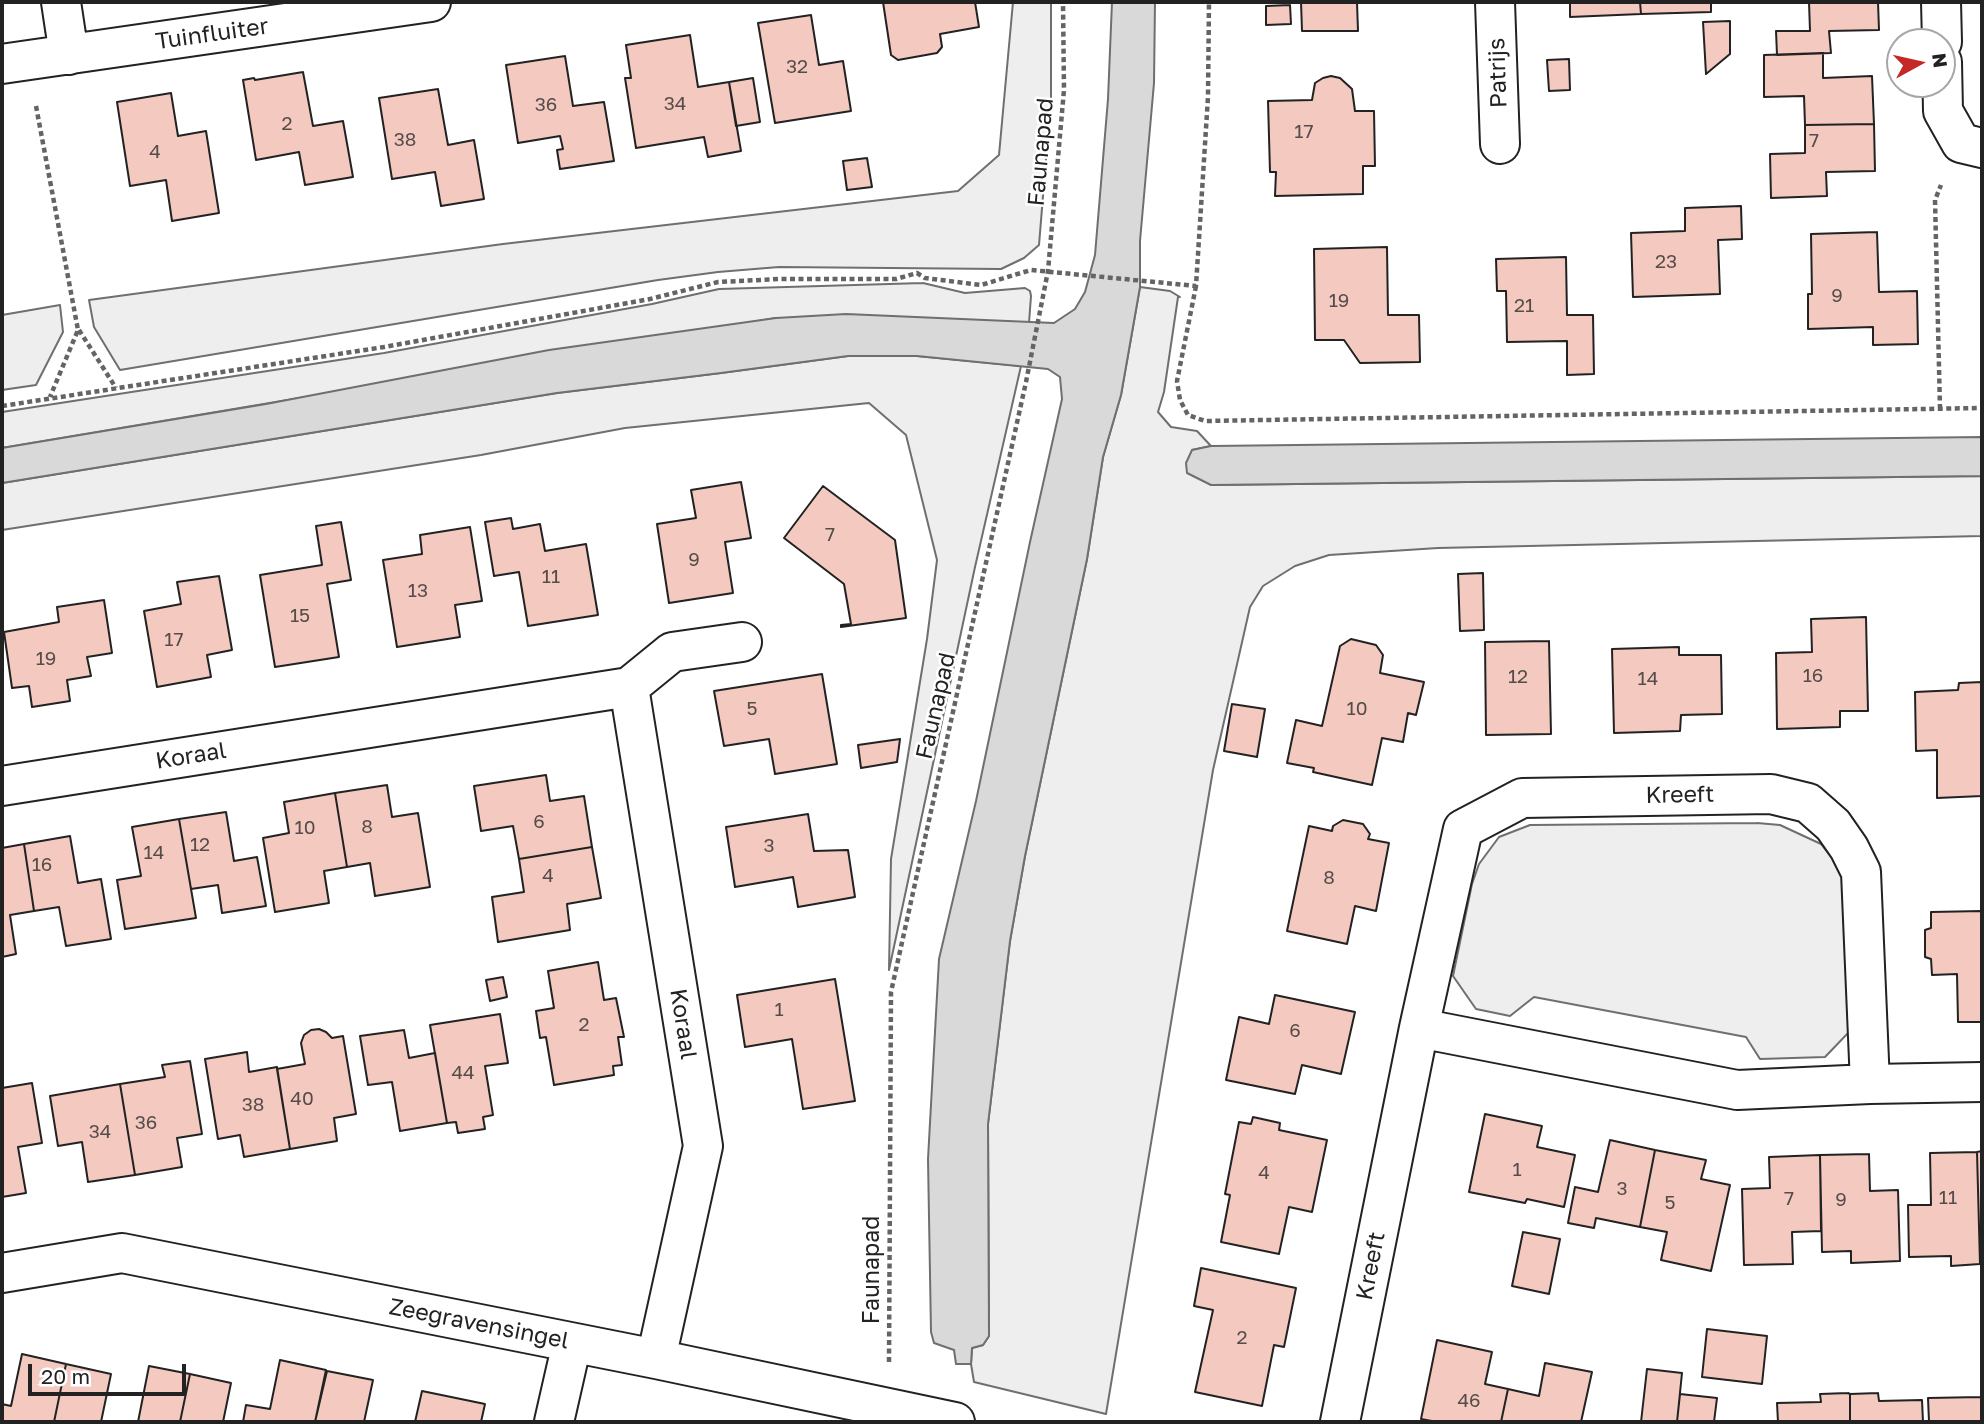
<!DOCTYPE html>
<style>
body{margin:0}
#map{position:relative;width:1984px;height:1424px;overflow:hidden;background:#fff;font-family:"Golos Text",sans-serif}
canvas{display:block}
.frame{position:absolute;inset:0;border:4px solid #222;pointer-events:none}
.north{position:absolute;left:1886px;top:28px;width:70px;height:70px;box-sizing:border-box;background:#fff;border:2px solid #a7a7a7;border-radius:50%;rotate:82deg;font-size:19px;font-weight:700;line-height:28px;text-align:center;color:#222}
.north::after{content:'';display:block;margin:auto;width:24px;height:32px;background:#c62828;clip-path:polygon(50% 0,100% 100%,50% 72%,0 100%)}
.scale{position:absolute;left:28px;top:1364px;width:158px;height:32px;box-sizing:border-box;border:4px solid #222;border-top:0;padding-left:9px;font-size:21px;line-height:24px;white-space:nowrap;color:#222;-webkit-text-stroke:5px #fff;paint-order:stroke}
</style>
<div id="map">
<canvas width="1984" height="1424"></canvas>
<div class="frame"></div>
<div class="north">N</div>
<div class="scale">20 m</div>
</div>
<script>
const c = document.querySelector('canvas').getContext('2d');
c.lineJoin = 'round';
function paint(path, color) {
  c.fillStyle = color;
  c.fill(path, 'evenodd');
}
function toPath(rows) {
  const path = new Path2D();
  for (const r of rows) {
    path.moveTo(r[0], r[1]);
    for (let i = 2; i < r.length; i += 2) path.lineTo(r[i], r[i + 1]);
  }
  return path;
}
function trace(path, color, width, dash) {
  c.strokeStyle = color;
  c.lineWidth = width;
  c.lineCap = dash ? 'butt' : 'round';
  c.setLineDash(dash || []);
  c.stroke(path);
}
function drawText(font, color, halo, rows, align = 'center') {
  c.font = font + ' "Golos Text",sans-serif';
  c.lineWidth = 5;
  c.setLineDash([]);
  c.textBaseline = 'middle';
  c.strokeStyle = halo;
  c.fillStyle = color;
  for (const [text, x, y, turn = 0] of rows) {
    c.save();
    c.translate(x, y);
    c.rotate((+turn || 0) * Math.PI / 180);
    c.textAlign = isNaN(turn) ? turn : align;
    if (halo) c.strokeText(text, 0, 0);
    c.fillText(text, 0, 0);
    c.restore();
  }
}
const green = toPath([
 [1013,2,1051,2,1051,98,1039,245,1024,258,1001,269,779,267,718,272,658,280,120,370,94,327,89,300,503,244,958,191,999,155,1013,2],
 [923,283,965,293,1025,288,1030,291,1031,296,1029,323,776,318,2,448,2,412,384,353,652,304,719,289,923,283],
 [1140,287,1170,291,1180,297,1178,297,1164,392,1158,412,1171,427,1197,431,1211,446,1192,450,1211,485,1982,476,1982,536,1438,548,1329,555,1295,566,1263,586,1250,607,1213,770,1106,1414,974,1382,971,1364,972,1348,983,1345,989,1336,988,1124,1010,941,1025,856,1087,559,1103,457,1121,395,1140,287],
 [60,305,63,332,36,385,2,390,2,315,60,305],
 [848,356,917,356,1021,366,975,567,889,970,891,859,927,639,937,560,906,435,869,403,625,428,481,455,2,530,2,483,557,393,721,373,848,356],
 [1757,823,1780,825,1821,844,1840,868,1850,894,1850,1031,1825,1057,1760,1059,1746,1037,1534,997,1510,1016,1476,1009,1453,976,1472,884,1479,864,1499,837,1530,825,1757,823]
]);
paint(green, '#eee');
trace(green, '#6f6f6f', 2);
const water = toPath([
 [1112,2,1155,2,1154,83,1140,241,1140,287,1121,395,1103,457,1087,559,1025,856,1010,941,988,1124,989,1336,983,1345,972,1348,971,1364,956,1364,954,1350,934,1343,931,1332,928,1159,939,959,976,801,1030,542,1062,399,1060,377,1048,369,917,356,848,356,721,373,557,393,2,483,2,448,266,404,549,350,776,318,846,314,1054,323,1075,309,1085,292,1095,255,1108,99,1112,2],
 [1982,437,1982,476,1211,485,1187,473,1186,463,1192,450,1211,446,1982,437]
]);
paint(water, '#d9d9d9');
trace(water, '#6f6f6f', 2);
const building = toPath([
 [883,2,975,2,979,27,940,34,942,47,937,53,898,60,891,55,883,2],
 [1301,2,1357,2,1358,31,1302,31,1301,2],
 [1570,2,1640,2,1641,14,1570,17,1570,2],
 [1640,2,1711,2,1711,12,1641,14,1640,2],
 [1809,2,1878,2,1879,30,1829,31,1831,53,1777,55,1776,31,1810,31,1809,2],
 [1290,5,1291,24,1266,25,1266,6,1290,5],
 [811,15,819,65,843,61,851,111,775,123,758,23,811,15],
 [1730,21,1730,54,1706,74,1703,22,1730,21],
 [690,35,698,87,729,82,741,151,708,157,704,137,636,148,625,78,631,78,626,45,690,35],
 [1823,53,1823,78,1872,76,1874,124,1805,125,1804,96,1764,97,1764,55,1823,53],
 [565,56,573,106,604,102,614,161,560,169,557,150,563,149,560,136,518,143,506,65,565,56],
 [1569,59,1570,90,1549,91,1547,60,1569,59],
 [303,72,313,126,343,121,353,177,305,185,299,152,256,160,243,80,254,78,255,80,303,72],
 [1331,76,1340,78,1352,89,1355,111,1374,111,1375,166,1363,166,1363,194,1275,196,1276,172,1270,172,1268,101,1312,100,1315,83,1323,78,1331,76],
 [753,78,760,122,736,126,729,82,753,78],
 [438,89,448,145,474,140,484,199,441,206,435,172,392,179,379,98,438,89],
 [171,93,178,136,206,131,219,213,172,221,166,180,130,186,117,102,171,93],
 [1874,124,1875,171,1826,172,1827,196,1771,198,1770,154,1805,153,1805,125,1874,124],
 [867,158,872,187,847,190,843,161,867,158],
 [1741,206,1742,239,1718,240,1720,294,1633,297,1631,233,1685,231,1685,208,1741,206],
 [1877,232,1879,292,1917,291,1918,344,1873,345,1873,327,1808,329,1808,294,1812,294,1811,234,1877,232],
 [1387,247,1388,315,1419,315,1420,362,1360,363,1344,340,1315,340,1314,249,1387,247],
 [1566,257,1567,315,1593,315,1594,374,1567,375,1567,341,1507,342,1506,291,1497,291,1496,259,1566,257],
 [741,482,751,538,725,542,733,593,669,603,657,524,696,518,691,490,741,482],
 [823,486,895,540,906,618,841,627,841,625,851,624,844,584,784,538,823,486],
 [511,518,513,529,540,524,545,551,586,544,598,615,528,626,519,572,494,576,485,522,511,518],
 [341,522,351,580,327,584,339,657,275,667,260,575,322,565,316,526,341,522],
 [470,527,482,601,455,605,460,637,397,647,383,560,422,554,420,535,470,527],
 [1483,573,1484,630,1460,631,1458,574,1483,573],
 [219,576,232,650,207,655,211,677,157,687,144,611,181,604,177,582,219,576],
 [104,600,112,653,87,657,91,676,67,680,70,701,32,707,29,686,12,688,4,632,59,622,57,607,104,600],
 [1866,617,1868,711,1840,711,1840,727,1777,729,1776,653,1812,652,1811,619,1866,617],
 [1351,639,1376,645,1383,655,1380,673,1424,682,1416,715,1408,713,1403,742,1382,738,1372,785,1313,772,1314,768,1287,763,1296,720,1322,726,1340,646,1351,639],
 [1549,641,1551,734,1486,735,1485,642,1549,641],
 [1679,647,1679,655,1721,655,1722,714,1681,715,1680,731,1614,733,1612,649,1679,647],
 [822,674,837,764,775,774,769,739,724,746,714,691,822,674],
 [1982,682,1982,796,1937,798,1937,750,1916,751,1915,692,1958,690,1959,683,1982,682],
 [1232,704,1265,709,1257,757,1224,751,1232,704],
 [900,739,897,762,861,768,858,745,900,739],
 [546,775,550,801,584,796,592,847,519,859,513,826,481,831,474,786,546,775],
 [387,785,392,817,418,813,430,887,375,896,370,863,347,867,335,793,387,785],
 [335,793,347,867,324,871,329,903,275,912,263,838,289,833,284,802,335,793],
 [226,812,234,861,257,857,266,906,222,913,218,885,191,889,179,819,226,812],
 [808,814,814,851,848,850,855,897,798,907,793,877,735,887,726,827,808,814],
 [179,819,196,918,125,929,117,880,141,876,132,827,179,819],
 [1343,820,1363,824,1370,834,1368,839,1389,843,1376,911,1355,906,1347,944,1287,931,1309,826,1332,831,1333,826,1343,820],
 [70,836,78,883,101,879,111,939,66,946,59,907,34,911,24,844,70,836],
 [24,844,34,911,10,915,16,954,2,957,2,848,24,844],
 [592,847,601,898,567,904,570,930,498,942,492,897,524,892,519,859,592,847],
 [1982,911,1982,1022,1958,1022,1957,974,1932,975,1931,959,1925,957,1925,930,1931,928,1931,912,1982,911],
 [598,962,604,1000,616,998,624,1037,618,1037,622,1065,613,1066,614,1075,554,1085,546,1037,540,1038,536,1011,554,1008,548,971,598,962],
 [503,977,507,997,490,1001,486,980,503,977],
 [835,979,855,1101,803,1109,792,1039,745,1047,737,995,835,979],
 [1275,995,1355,1012,1341,1074,1302,1065,1295,1094,1226,1080,1239,1017,1269,1024,1275,995],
 [500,1014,508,1063,485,1066,493,1115,483,1117,485,1129,458,1133,456,1122,447,1123,430,1025,500,1014],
 [319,1029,326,1032,332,1038,343,1036,356,1114,334,1118,337,1141,290,1149,277,1069,305,1064,301,1043,304,1035,311,1030,319,1029],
 [404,1030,409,1058,435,1053,447,1123,400,1131,392,1082,368,1085,360,1036,404,1030],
 [247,1052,249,1072,277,1067,290,1149,244,1157,240,1135,218,1139,205,1059,247,1052],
 [190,1061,202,1134,177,1138,182,1167,135,1175,120,1084,165,1077,162,1065,190,1061],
 [32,1083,42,1143,18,1147,26,1193,2,1197,2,1088,32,1083],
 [120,1084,135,1175,88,1182,82,1142,58,1146,50,1096,120,1084],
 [1485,1114,1542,1126,1537,1147,1575,1155,1564,1207,1527,1199,1525,1203,1469,1192,1485,1114],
 [1253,1117,1280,1123,1279,1130,1327,1140,1312,1212,1289,1207,1279,1254,1221,1242,1230,1195,1225,1194,1239,1122,1251,1124,1253,1117],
 [1610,1140,1655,1150,1640,1227,1596,1218,1594,1228,1568,1223,1575,1187,1598,1192,1610,1140],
 [1655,1150,1706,1160,1701,1179,1730,1185,1711,1271,1661,1260,1667,1232,1640,1227,1655,1150],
 [1982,1151,1982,1256,1981,1264,1980,1264,1977,1152,1982,1151],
 [1977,1152,1980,1264,1951,1266,1951,1256,1909,1257,1908,1205,1931,1205,1930,1153,1977,1152],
 [1869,1154,1870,1191,1898,1190,1900,1261,1851,1263,1851,1251,1822,1252,1820,1155,1869,1154],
 [1820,1155,1821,1231,1792,1232,1793,1264,1744,1265,1742,1189,1770,1188,1769,1157,1820,1155],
 [1523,1232,1560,1239,1549,1294,1512,1286,1523,1232],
 [1201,1268,1296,1288,1284,1347,1274,1345,1262,1406,1195,1392,1213,1310,1194,1306,1201,1268],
 [1707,1329,1767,1336,1762,1384,1702,1377,1707,1329],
 [1437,1340,1492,1352,1485,1384,1508,1389,1501,1422,1437,1422,1421,1419,1437,1340],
 [22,1354,66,1364,54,1422,2,1422,2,1404,11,1406,22,1354],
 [280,1360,326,1370,315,1422,243,1422,246,1405,270,1409,280,1360],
 [1545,1363,1592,1372,1581,1422,1501,1422,1508,1389,1539,1396,1545,1363],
 [66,1364,111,1374,101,1422,54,1422,66,1364],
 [149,1366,190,1374,180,1422,138,1422,149,1366],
 [1647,1369,1682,1373,1677,1422,1641,1422,1647,1369],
 [327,1371,373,1380,364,1422,315,1422,327,1371],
 [190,1374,231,1383,223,1422,180,1422,190,1374],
 [422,1391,485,1404,481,1422,415,1422,422,1391],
 [1848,1393,1850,1394,1850,1422,1778,1422,1777,1403,1821,1402,1820,1394,1848,1393],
 [1878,1393,1879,1401,1922,1400,1923,1422,1850,1422,1850,1394,1878,1393],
 [1680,1394,1717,1398,1714,1422,1677,1422,1680,1394],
 [1981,1397,1982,1422,1929,1422,1928,1398,1981,1397]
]);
paint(building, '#f3c9c0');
trace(building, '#222', 2);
const street = toPath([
 [61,2,69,55],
 [1495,2,1500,144],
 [1941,2,1942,42],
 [341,15,431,2],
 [1942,62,1943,111,1961,143,1982,148],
 [2,64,341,15,340,2],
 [629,687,672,652,742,642],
 [2,786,629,687,703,1146,656,1359],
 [1419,1028,1737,1090,1870,1084,1982,1082],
 [2,1273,122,1253,656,1359,955,1422],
 [554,1422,572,1343],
 [1340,1422,1419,1028,1463,829,1522,798,1771,794,1808,803,1833,825,1849,848,1861,872,1870,1084]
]);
trace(street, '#222', 42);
trace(toPath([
 [36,106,78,330,50,397],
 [1196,286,1177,381,1180,400,1188,415,1205,421,1982,408],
 [79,330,116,388],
 [2,406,384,347,650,299,718,282,779,279,896,279,917,273,925,278,981,285,1031,270,1196,286,1208,97,1209,2],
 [1940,409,1935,200,1941,185],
 [889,1362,891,992,1026,382,1048,271,1064,90,1063,2]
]), '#646464', 4.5, [5, 3.5]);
trace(street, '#fff', 38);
drawText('19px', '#564c4a', null, [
 ["32",797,67],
 ["34",675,104],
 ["36",546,105],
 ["2",287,124],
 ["17",1304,132],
 ["38",405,140],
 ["7",1814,141],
 ["4",155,152],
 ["23",1666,262],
 ["9",1837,296],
 ["19",1339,301],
 ["21",1524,306],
 ["7",830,535],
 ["9",694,560],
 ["11",551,577],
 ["13",418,591],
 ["15",300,616],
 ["17",174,640],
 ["19",46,659],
 ["16",1813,676],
 ["12",1518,677],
 ["14",1648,679],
 ["5",752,709],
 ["10",1357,709],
 ["6",539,822],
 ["8",367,827],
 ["10",305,828],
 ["12",200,845],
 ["3",769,846],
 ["14",154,853],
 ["16",42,865],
 ["4",548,876],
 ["8",1329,878],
 ["1",779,1010],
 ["2",584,1025],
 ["6",1295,1031],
 ["44",463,1073],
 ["40",302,1099],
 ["38",253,1105],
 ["36",146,1123],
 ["34",100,1132],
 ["1",1517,1170],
 ["4",1264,1173],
 ["3",1622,1189],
 ["11",1948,1198],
 ["7",1789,1199],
 ["9",1841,1200],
 ["5",1670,1203],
 ["2",1242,1338],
 ["46",1469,1401]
]);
drawText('23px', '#222', '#fff', [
 ["Tuinfluiter",212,34,-8],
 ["Patrijs",1498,73,-92],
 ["Faunapad",1041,152,-85],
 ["Faunapad",936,706,-77],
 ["Koraal",191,756,-9],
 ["Kreeft",1680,795,-1],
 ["Koraal",683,1024,81],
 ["Kreeft",1371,1266,-79],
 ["Faunapad",872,1270,-90],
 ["Zeegravensingel",479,1324,11]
]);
</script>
